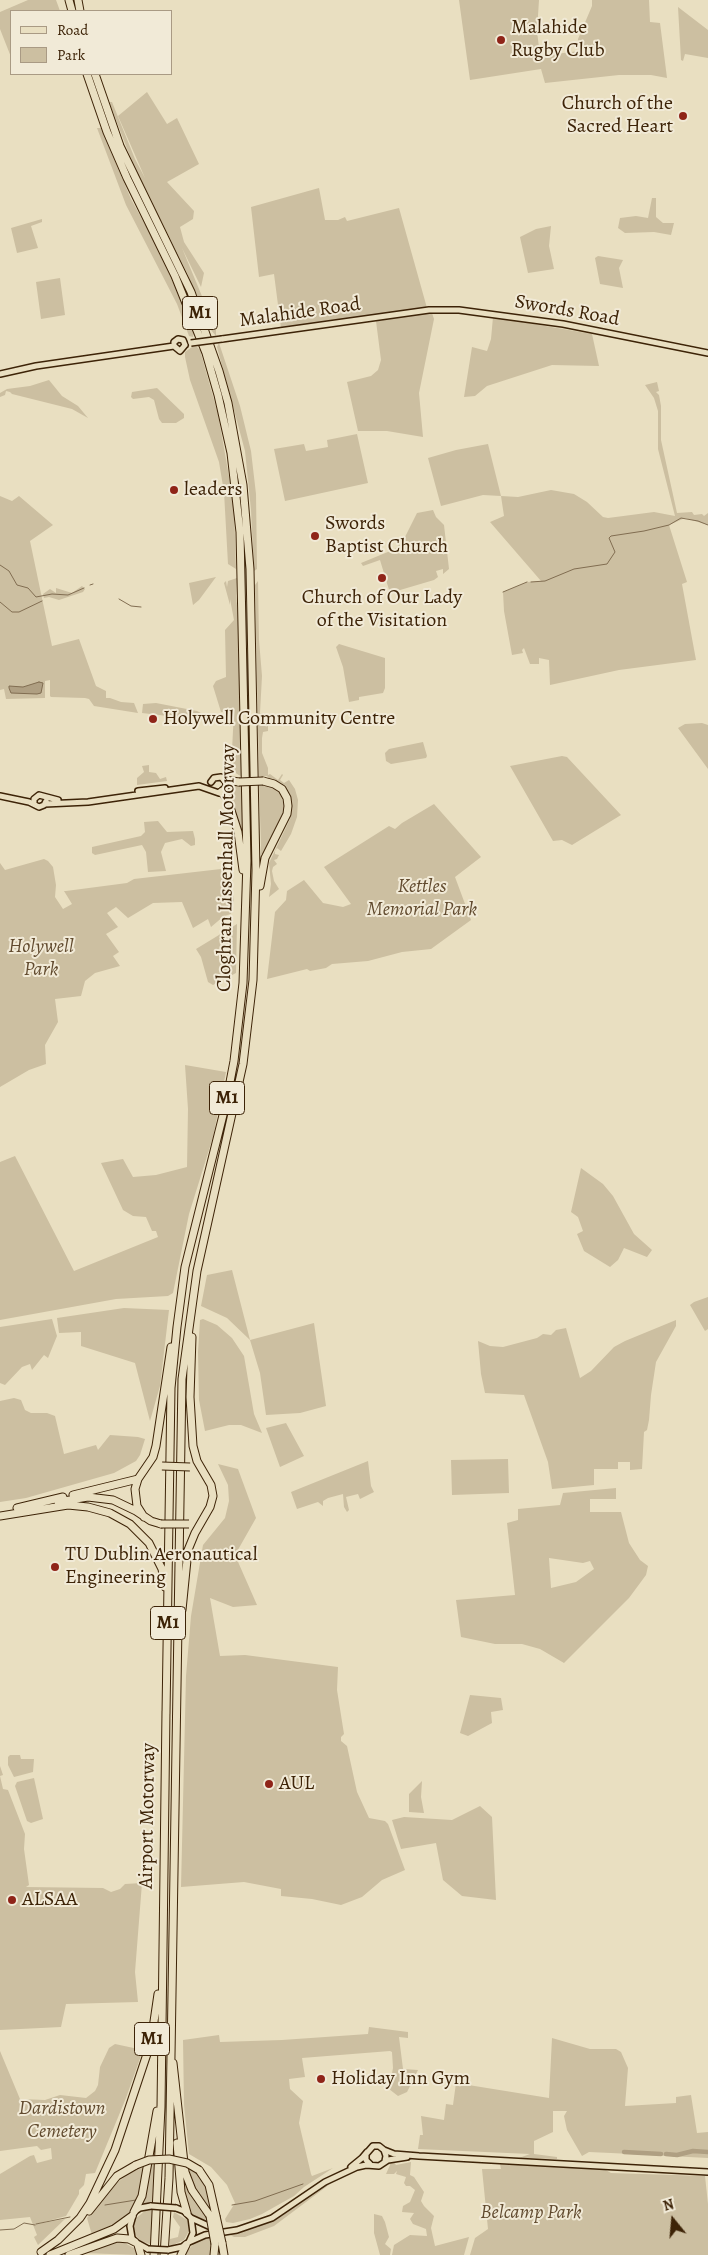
<!DOCTYPE html>
<style>
body{margin:0}
#map{position:relative;width:708px;height:2255px;overflow:hidden;background:#e9dfc1;font-family:Alegreya,serif}
canvas{display:block}
.legend{position:absolute;left:10px;top:10px;width:162px;height:65px;box-sizing:border-box;background:#f1ead7;border:1px solid #a99a84;margin:0;padding:6px 9px;list-style:none;font-size:15px;color:#3d2307}
.legend li{display:flex;align-items:center;gap:10px;height:25px}
.legend b{width:25px;border:1px solid #a99a84}
.north{position:absolute;left:648px;top:2195px;width:50px;height:50px;-webkit-text-stroke:4px #f1ead7;paint-order:stroke;rotate:343deg;font-size:14px;font-weight:700;line-height:20px;text-align:center;color:#3d2307}
.north::after{content:'';display:block;margin:auto;width:18px;height:22px;background:#3d2307;clip-path:polygon(50% 0,100% 100%,50% 72%,0 100%)}
</style>
<div id="map">
<canvas width="708" height="2255"></canvas>
<ul class="legend">
<li><b style="height:6px;background:#e9dfc1"></b>Road</li>
<li><b style="height:14px;background:#ccbfa1"></b>Park</li>
</ul>
<div class="north">N</div>
</div>
<script>
const c = document.querySelector('canvas').getContext('2d');
c.lineJoin = 'round';
function paint(path, color) {
  c.fillStyle = color;
  c.fill(path, 'evenodd');
}
function toPath(rows) {
  const path = new Path2D();
  for (const r of rows) {
    path.moveTo(r[0], r[1]);
    for (let i = 2; i < r.length; i += 2) path.lineTo(r[i], r[i + 1]);
  }
  return path;
}
function trace(path, color, width, dash) {
  c.strokeStyle = color;
  c.lineWidth = width;
  c.lineCap = dash ? 'butt' : 'round';
  c.setLineDash(dash || []);
  c.stroke(path);
}
function drawText(font, color, halo, rows, align = 'center') {
  c.font = font + ' Alegreya,serif';
  c.lineWidth = 4;
  c.setLineDash([]);
  c.textBaseline = 'middle';
  c.strokeStyle = halo;
  c.fillStyle = color;
  for (const [text, x, y, turn = 0] of rows) {
    c.save();
    c.translate(x, y);
    c.rotate((+turn || 0) * Math.PI / 180);
    c.textAlign = isNaN(turn) ? turn : align;
    if (halo) c.strokeText(text, 0, 0);
    c.fillText(text, 0, 0);
    c.restore();
  }
}
paint(toPath([
 [28,0,56,0,60,11,11,11,11,57,0,29,0,12],
 [459,0,539,0,537,31,540,56,579,51,578,39,592,6,592,0,649,0,650,22,660,23,667,78,651,75,619,75,545,83,541,69,470,80],
 [678,7,708,30,708,58,685,54,683,61,681,60],
 [147,92,167,124,177,118,199,164,167,182,194,211,193,219,180,227,184,242,204,273,201,287,182,248,216,330,216,336,211,330,187,273,133,164,109,102,112,102,135,159,145,178,118,116],
 [97,128,101,128,131,199,151,236,185,308,194,332,193,337,189,336,177,304,126,205],
 [319,188,325,220,338,220,345,217,347,221,399,208,427,308,281,328,274,274,259,277,251,207],
 [652,198,656,198,656,217,663,223,674,223,671,235,654,232,625,233,618,228,620,218,636,216,648,218],
 [42,219,42,222,31,226,38,248,17,253,11,228],
 [551,226,549,246,554,269,528,273,520,237,536,229],
 [598,256,623,260,619,268,623,288,600,284,595,258],
 [60,278,65,315,41,319,36,282],
 [432,313,434,319,419,393,423,437,387,431,358,431,347,382,371,376,378,370,381,360,376,321],
 [493,317,592,334,599,366,552,365,487,386,475,396,464,397,472,347,487,351,491,339],
 [219,343,240,406,251,451,256,494,257,569,254,571,251,510,245,451,217,347],
 [192,347,197,347,200,350,218,414,234,505,236,569,228,564,224,492,219,462,190,380,185,357,185,352],
 [49,380,62,396,78,406,88,418,72,409,12,394,10,392,6,391,5,395,0,397,0,393,7,389,30,386],
 [657,382,659,391,656,392,659,395,661,406,661,440,677,513,692,512,694,515,702,514,704,516,708,513,708,525,685,518,669,525,687,582,682,584,696,660,619,670,550,685,549,660,539,658,539,664,530,664,524,648,522,650,523,653,512,655,504,611,503,592,527,582,541,581,490,522,504,516,501,496,483,495,441,506,428,458,456,450,488,444,501,496,518,497,551,490,574,494,587,502,603,517,608,518,654,512,675,516,658,449,658,411,654,398,645,385],
 [157,388,184,414,184,418,176,423,162,423,159,419,154,400,149,397,133,399,131,397,132,392],
 [357,434,368,483,285,501,274,449,304,444,306,451,328,447,327,440],
 [0,496,12,501,19,496,53,525,30,541,52,646,79,639,96,686,106,691,106,698,110,698,121,702,134,703,138,713,94,706,89,699,85,698,51,697,50,696,50,680,45,681,45,698,6,699,4,689,0,690],
 [433,510,436,517,444,525,449,569,443,574,443,569,436,571,438,577,434,580,390,593,380,560,363,566,361,563,395,549,403,541,417,513],
 [216,577,199,600,193,605,189,583],
 [237,578,236,596,239,625,242,777,231,770,234,711,221,712,213,686,216,681,226,677,225,630,234,620,230,599,230,605,224,583,226,581,227,587,228,581],
 [258,581,259,640,262,676,260,713,267,714,268,722,268,731,263,732,262,738,262,753,268,768,268,775,270,774,278,780,282,774,283,775,280,780,284,783,289,780,295,789,298,800,297,817,291,834,281,851,277,848,275,851,275,854,279,855,277,859,274,860,277,864,273,867,272,871,274,881,279,889,269,897,271,884,269,863,290,819,292,805,289,793,281,784,269,779,267,776,259,777,255,585],
 [82,586,85,589,83,592,59,600,49,597,44,598,43,594,50,589,56,593,56,588,72,593],
 [339,644,385,658,385,688,383,693,359,697,359,700,349,702,343,667,336,647],
 [156,703,197,711,201,713,202,720,142,713,143,704],
 [702,723,708,725,708,769,678,728,685,724],
 [423,742,427,756,426,758,391,764,386,761,385,753,389,749],
 [562,756,567,757,621,815,572,845,562,840,553,841,510,766],
 [149,765,149,772,156,773,160,779,166,777,167,781,137,785,137,778,144,772,142,766],
 [242,784,242,834,228,792,232,785],
 [259,785,275,787,280,792,285,808,263,854,261,854,261,845],
 [434,804,481,857,455,877,471,920,431,949,402,952,368,961,332,964,326,968,310,971,307,969,267,979,275,912,286,900,287,891,304,880,323,903,343,907,351,904,324,867,389,826,395,829,402,823],
 [158,821,167,832,193,831,195,839,195,845,191,846,182,839,165,843,161,852,166,871,148,872,146,852,142,845,95,855,92,853,92,847,141,836,145,832,144,822],
 [44,859,48,861,53,867,56,885,55,897,63,909,72,904,64,891,66,891,127,883,134,879,221,869,227,866,227,882,231,883,234,900,231,914,224,916,211,927,208,919,193,928,182,902,153,903,128,918,116,907,107,913,118,927,106,934,119,952,113,956,120,966,95,973,85,981,81,996,55,999,58,1022,45,1045,46,1064,29,1070,0,1087,0,863,5,870],
 [237,924,236,973,213,985,208,982,201,957,196,949],
 [185,1065,226,1072,213,1137,189,1214,173,1293,168,1296,116,1299,0,1320,0,1162,15,1156,74,1271,158,1237,156,1231,152,1231,146,1217,133,1216,123,1210,101,1163,123,1159,133,1177,156,1175,187,1167,188,1109],
 [581,1168,603,1184,613,1196,634,1234,652,1250,647,1257,624,1248,618,1260,610,1267,584,1251,577,1234,583,1231,578,1217,571,1212],
 [232,1270,250,1340,314,1323,326,1406,300,1413,266,1415,260,1373,250,1340,227,1318,201,1306,207,1275],
 [708,1297,708,1329,705,1331,690,1305,694,1302],
 [124,1308,169,1310,160,1386,150,1421,135,1363,81,1346,81,1332,59,1333,57,1318],
 [52,1319,57,1336,48,1358,44,1355,32,1370,30,1364,22,1367,5,1385,0,1383,0,1327],
 [203,1319,217,1325,232,1338,244,1356,254,1414,262,1433,241,1425,229,1425,205,1431,199,1400,198,1352,200,1320],
 [676,1320,676,1326,656,1362,651,1395,649,1420,647,1430,644,1432,642,1469,630,1470,630,1462,618,1462,618,1469,594,1469,594,1485,552,1489,548,1462,524,1395,485,1393,481,1374,478,1341,490,1346,503,1347,537,1338,543,1334,551,1335,556,1330,566,1328,580,1378,591,1371,614,1347,625,1341],
 [14,1398,21,1400,25,1410,31,1413,47,1413,55,1416,64,1454,96,1445,98,1450,110,1435,138,1437,145,1439,140,1455,136,1461,114,1473,26,1498,0,1502,0,1401],
 [286,1423,304,1456,280,1467,266,1428],
 [508,1459,509,1493,452,1495,451,1460],
 [368,1461,371,1486,374,1492,360,1499,358,1494,346,1497,349,1510,347,1512,344,1507,343,1494,328,1498,323,1501,323,1506,318,1502,297,1509,291,1492],
 [218,1464,238,1469,256,1518,235,1555,257,1605,233,1607,210,1598,220,1656,245,1655,338,1667,337,1690,344,1734,341,1737,341,1741,347,1746,357,1792,369,1818,385,1821,388,1824,405,1870,382,1880,362,1897,341,1905,312,1899,281,1896,281,1889,244,1882,181,1887,186,1676,191,1616,203,1545,225,1518,229,1501,228,1485],
 [616,1488,616,1499,590,1499,590,1512,621,1512,629,1543,640,1560,648,1566,646,1575,629,1598,564,1663,540,1649,522,1644,495,1644,461,1637,456,1600,515,1595,507,1523,518,1520,518,1509,560,1505,563,1493],
 [549,1558,583,1563,590,1561,594,1569,576,1582,551,1588],
 [470,1695,501,1698,503,1710,491,1712,492,1723,468,1736,460,1733],
 [10,1755,20,1755,21,1759,34,1759,33,1772,14,1777,8,1765,8,1757],
 [0,1766,3,1775,0,1776,3,1789,8,1790,25,1834,24,1849,29,1885,26,1887,103,1888,111,1892,120,1889,125,1884,142,1883,135,1972,138,2002,66,2004,61,2027,0,2030],
 [34,1778,43,1819,31,1823,27,1821,15,1786,17,1782],
 [422,1781,421,1797,424,1813,409,1812,409,1794],
 [480,1806,492,1817,496,1900,462,1896,443,1880,436,1843,401,1849,392,1820,404,1817,452,1820],
 [369,2027,408,2032,408,2038,399,2037,403,2069,418,2070,407,2092,398,2096,389,2089,393,2068,392,2052,390,2051,302,2058,305,2077,289,2079,290,2089,303,2101,299,2123,311,2174,312,2176,333,2168,304,2187,294,2196,262,2214,250,2219,233,2223,226,2222,225,2219,235,2203,227,2185,211,2167,189,2154,184,2105,183,2040,219,2035,220,2042,282,2040,368,2034],
 [552,2038,590,2049,616,2049,621,2052,628,2068,625,2106,676,2103,676,2097,691,2095,697,2133,708,2132,708,2158,611,2153,589,2152,582,2156,567,2130,564,2116,567,2111,553,2111,553,2132,534,2141,534,2154,557,2157,557,2159,519,2158,530,2154,418,2149,420,2135,423,2135,421,2116,444,2120,446,2104,453,2105,456,2083,549,2098],
 [115,2044,143,2050,126,2098,95,2173,86,2174,84,2185,79,2190,79,2194,66,2216,37,2224,65,2219,38,2245,34,2237,37,2235,30,2217,0,2220,0,2174,30,2156,34,2155,37,2163,52,2159,51,2148,41,2150,37,2146,0,2151,0,2051,20,2099,45,2100,60,2095,86,2098,95,2091,98,2085,100,2067,109,2048],
 [393,2161,396,2165,411,2162,410,2175,414,2177,424,2192,421,2201,424,2206,434,2216,431,2228,435,2246,469,2237,464,2255,392,2255,394,2245,410,2235,427,2236,426,2229,413,2224,410,2219,414,2213,402,2212,403,2206,410,2202,415,2190,410,2186,406,2186,404,2183,406,2177,396,2174,397,2171,394,2174,386,2174,390,2165,388,2162],
 [158,2163,156,2205,141,2206,149,2165],
 [500,2164,604,2169,611,2173,705,2176,708,2204,708,2255,470,2255,475,2238,488,2229,482,2169,501,2169],
 [145,2167,138,2200,134,2208,128,2216,115,2225,92,2235,87,2218,118,2182,132,2171],
 [188,2168,197,2173,206,2184,213,2218,194,2188,188,2176],
 [350,2172,330,2184,274,2226,245,2237,234,2237,228,2234,245,2230,273,2219,336,2177],
 [182,2174,188,2189,205,2210,209,2226,193,2216,186,2206],
 [146,2210,156,2210,153,2245,139,2241,133,2230,135,2219],
 [174,2212,187,2220,189,2231,184,2240,173,2245,170,2245,170,2239,178,2237,180,2227,173,2217],
 [374,2214,382,2216,385,2222,389,2237,385,2244,391,2249,390,2255,380,2255,374,2233],
 [210,2236,211,2255,184,2255,196,2241],
 [121,2241,136,2249,139,2255,81,2253]
]), '#ccbfa1');
const water = toPath([
 [39,682,43,683,41,693,37,694,11,693,9,688,9,686,23,687,39,682]
]);
paint(water, '#af9f82');
trace(water, '#816d51', 1);
trace(toPath([
 [0,565,9,571,17,585,28,588,36,597,52,594,68,595,84,588],
 [531,582,545,581,574,569,607,564,615,552,609,538,611,536,644,531,669,525,681,518,698,521,708,525],
 [90,585,93,584],
 [503,592,527,582],
 [119,599,131,606,141,607],
 [0,602,12,612,19,612,42,601],
 [105,2205,136,2200],
 [232,2205,255,2201,303,2184],
 [36,2224,70,2217],
 [0,2230,14,2229,24,2223,35,2225]
]), '#816d51', 1);
trace(toPath([
 [624,2152,661,2154],
 [666,2154,677,2155,693,2151,708,2152]
]), '#af9f82', 4.5);
const major = toPath([
 [222,339,429,310,459,310,563,324,708,353],
 [174,346,174,342,178,339,183,340,185,345],
 [174,346,180,351,185,345],
 [0,374,36,366,174,346],
 [138,791,165,788],
 [0,796,29,802,39,807,44,805,46,801],
 [34,804,34,799,39,795,58,800],
 [45,804,88,802,199,786,219,793,226,787,226,782,221,777,214,778,211,782],
 [384,2150,394,2154,419,2156,708,2172],
 [370,2164,366,2160,366,2154,373,2146,379,2146,384,2150,386,2156,385,2161],
 [351,2167,362,2158,367,2152],
 [191,2218,213,2228],
 [189,2242,205,2235,237,2230,272,2218,325,2182,357,2167,366,2165,379,2166,388,2160,407,2157],
 [148,2249,135,2242,132,2238,130,2226,134,2212,140,2208,151,2206],
 [168,2250,182,2247,189,2242,193,2233,191,2218,184,2211,176,2208]
]);
const highway = toPath([
 [69,0,72,11],
 [78,0,80,11],
 [87,74,107,132,127,178,175,276,206,353,218,395,231,453,240,532,247,861,243,983,234,1061,226,1103,185,1267,177,1327,171,1388,166,1714],
 [95,74,120,146,191,292,219,371,228,403,243,485,250,569,256,870,253,980,243,1064,197,1271,182,1379,169,2178,164,2255],
 [225,780,239,782],
 [221,792,227,798,238,832,243,870],
 [260,886,265,858,287,814,288,806,287,798,282,789,274,784,263,781],
 [73,1495,138,1479],
 [58,1502,88,1497,113,1500,136,1511,151,1521,161,1524],
 [17,1508,63,1497],
 [0,1516,68,1505,88,1507,110,1513,130,1524,149,1543,162,1569,165,1587],
 [144,1517,137,1506,135,1489,138,1479,153,1457,156,1446,171,1347],
 [182,1610,188,1550,195,1533,210,1507,213,1496,211,1485,197,1461,193,1446,190,1397,192,1337],
 [173,2063,185,2172,192,2190,210,2216],
 [177,2143,181,2192,187,2213],
 [199,2170,209,2185,216,2216],
 [89,2211,117,2176,136,2165],
 [134,2212,142,2196,157,2111],
 [222,2243,224,2255],
 [138,2245,141,2255],
 [41,2252,58,2240,80,2218,90,2203,115,2150,151,2042,158,1994],
 [50,2255,114,2229,132,2216],
 [69,2255,117,2238,129,2239,135,2242],
 [154,2255,161,2107,166,1711],
 [181,2255,186,2245],
 [214,2255,215,2244]
]);
trace(major, '#3d2307', 8);
trace(highway, '#3d2307', 9);
trace(major, '#e9dfc1', 5);
trace(highway, '#e9dfc1', 7);
const majorBridge = toPath([
 [191,343,222,339],
 [151,2206,176,2208],
 [148,2249,168,2250]
]);
const highwayBridge = toPath([
 [239,782,263,781],
 [162,1466,190,1467],
 [161,1524,189,1524],
 [136,2165,149,2160,169,2159,187,2163,199,2170],
 [210,2216,215,2244],
 [216,2216,222,2243]
]);
trace(majorBridge, '#3d2307', 8, []);
trace(highwayBridge, '#3d2307', 9, []);
trace(majorBridge, '#e9dfc1', 5);
trace(highwayBridge, '#e9dfc1', 7);
for (const [x, y, r, color] of [
 [501,40,5,"#8f2418"],
 [683,116,5,"#8f2418"],
 [174,490,5,"#8f2418"],
 [315,536,5,"#8f2418"],
 [382,578,5,"#8f2418"],
 [153,719,5,"#8f2418"],
 [55,1567,5,"#8f2418"],
 [269,1784,5,"#8f2418"],
 [12,1900,5,"#8f2418"],
 [321,2079,5,"#8f2418"]
]) {
  const dot = new Path2D();
  dot.arc(x, y, r, 0, 2 * Math.PI);
  c.fillStyle = color;
  c.fill(dot);
  trace(dot, '#f1ead7', 2);
}
for (const [x, y, w] of [
 [200,313,35],
 [227,1098,35],
 [168,1623,35],
 [152,2039,35]
]) {
  const box = new Path2D();
  box.roundRect(x - w / 2, y - 16.5, w, 33, 4);
  c.fillStyle = '#f1ead7';
  c.fill(box);
  trace(box, '#3d2307', 1);
}
drawText('bold 19px', '#3d2307', null, [
 ["M1",200,313],
 ["M1",227,1098],
 ["M1",168,1623],
 ["M1",152,2039]
]);
drawText('20px', '#3d2307', '#f1ead7', [
 ["Malahide",511,28],
 ["Rugby Club",511,51],
 ["Church of the",673,104,"right"],
 ["Sacred Heart",673,127,"right"],
 ["leaders",184,490],
 ["Swords",325,524],
 ["Baptist Church",325,547],
 ["Church of Our Lady",382,598,"center"],
 ["of the Visitation",382,621,"center"],
 ["Holywell Community Centre",163,719],
 ["TU Dublin Aeronautical",65,1555],
 ["Engineering",65,1578],
 ["AUL",279,1784],
 ["ALSAA",22,1900],
 ["Holiday Inn Gym",331,2079]
], 'left');
drawText('20px', '#3d2307', '#f1ead7', [
 ["Swords Road",567,311,10],
 ["Malahide Road",300,313,-8],
 ["Cloghran Lissenhall Motorway",227,868,-89],
 ["Airport Motorway",148,1816,-89]
]);
drawText('italic 20px', '#614a2e', '#f1ead7', [
 ["Kettles",422,887],
 ["Memorial Park",422,910],
 ["Holywell",41,947],
 ["Park",41,970],
 ["Dardistown",62,2109],
 ["Cemetery",62,2132],
 ["Belcamp Park",531,2213]
]);
</script>
